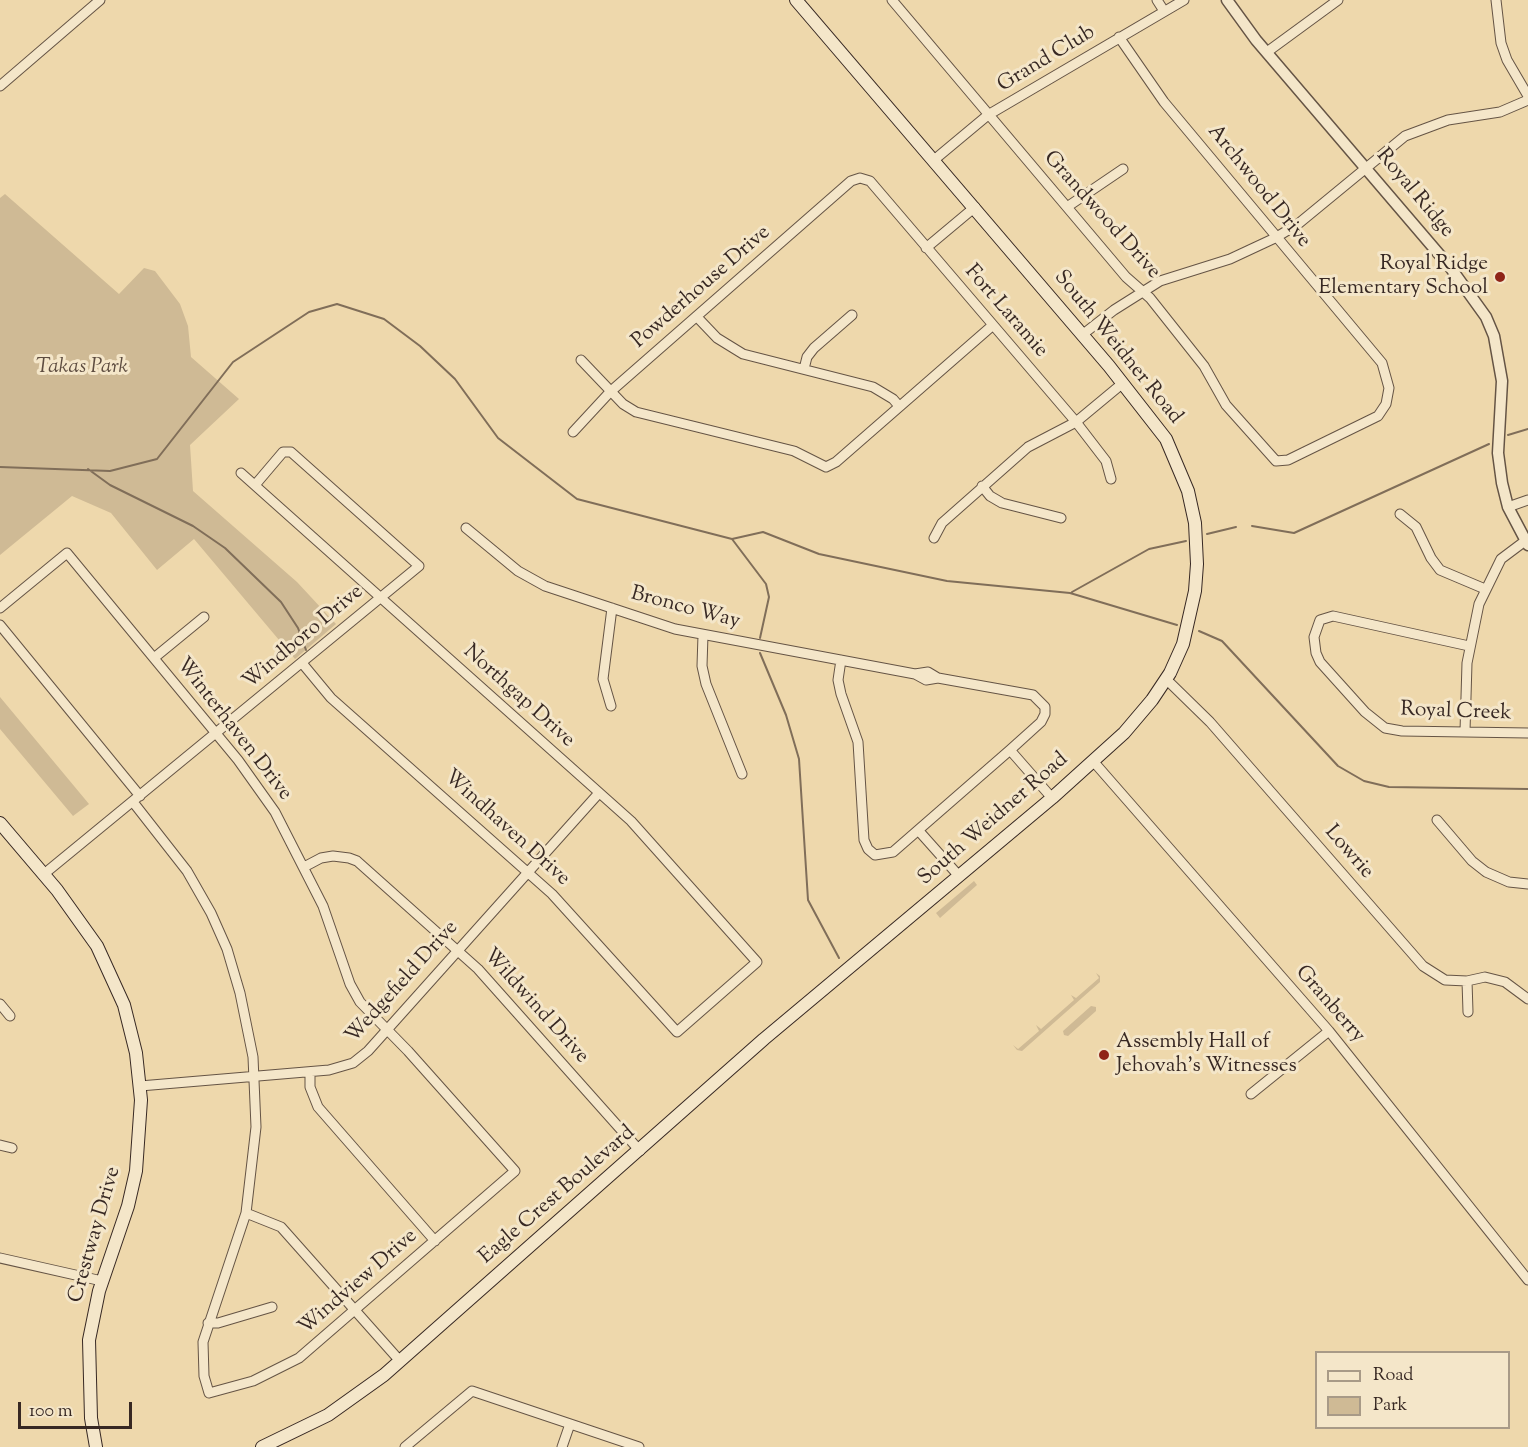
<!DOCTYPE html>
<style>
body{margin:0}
#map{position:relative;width:1528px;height:1447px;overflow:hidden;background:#eed8ac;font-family:"Sorts Mill Goudy",serif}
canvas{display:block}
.legend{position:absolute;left:1315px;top:1351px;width:195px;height:78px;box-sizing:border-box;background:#f4e6c9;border:2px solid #a89a87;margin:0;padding:8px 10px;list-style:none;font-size:18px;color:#372823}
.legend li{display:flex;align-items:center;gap:12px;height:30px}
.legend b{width:30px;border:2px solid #a89a87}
.scale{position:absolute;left:18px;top:1402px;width:114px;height:27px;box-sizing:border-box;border:3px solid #372823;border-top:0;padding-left:8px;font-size:18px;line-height:21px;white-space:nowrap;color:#372823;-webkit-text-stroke:4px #f4e6c9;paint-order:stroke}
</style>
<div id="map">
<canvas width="1528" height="1447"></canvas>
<ul class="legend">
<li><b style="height:8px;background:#f4e6c9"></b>Road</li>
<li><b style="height:16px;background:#cfba95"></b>Park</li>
</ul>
<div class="scale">100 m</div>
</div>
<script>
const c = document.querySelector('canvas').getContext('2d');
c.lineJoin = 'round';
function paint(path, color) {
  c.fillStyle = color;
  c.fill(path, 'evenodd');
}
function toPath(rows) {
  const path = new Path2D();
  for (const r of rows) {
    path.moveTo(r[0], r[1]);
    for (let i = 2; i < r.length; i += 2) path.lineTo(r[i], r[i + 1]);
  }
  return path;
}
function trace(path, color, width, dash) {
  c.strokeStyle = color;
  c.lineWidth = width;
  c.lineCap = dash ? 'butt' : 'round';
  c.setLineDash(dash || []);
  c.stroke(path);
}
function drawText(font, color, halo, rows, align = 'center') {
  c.font = font + ' "Sorts Mill Goudy",serif';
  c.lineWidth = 6;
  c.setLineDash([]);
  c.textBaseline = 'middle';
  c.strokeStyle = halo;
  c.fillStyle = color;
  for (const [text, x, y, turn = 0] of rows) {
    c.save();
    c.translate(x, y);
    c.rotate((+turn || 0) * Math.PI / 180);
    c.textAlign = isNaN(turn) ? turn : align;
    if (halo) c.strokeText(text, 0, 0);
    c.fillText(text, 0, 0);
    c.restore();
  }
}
paint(toPath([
 [5,194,119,294,144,268,155,271,180,304,188,326,191,357,239,399,190,445,193,491,297,582,336,624,295,659,194,539,157,570,111,513,72,496,0,555,0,198],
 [0,697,89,804,73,816,0,729],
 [974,881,977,885,940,918,936,913],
 [1096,973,1100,976,1100,982,1022,1051,1017,1050,1013,1045,1018,1049,1039,1031,1036,1025,1041,1029,1074,1000,1071,995,1076,998,1099,978],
 [1091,1006,1096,1007,1096,1011,1068,1036,1064,1035,1063,1031]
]), '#cfba95');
trace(toPath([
 [1508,435,1528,429],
 [0,467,110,471,157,459,233,362,309,312,337,304,384,319,420,346,455,379,498,438,577,499,732,539,763,532,819,554,947,581,1070,593,1177,625],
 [88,469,110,485,193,526,225,548,281,602,298,628,306,650],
 [1252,526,1294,533,1489,444],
 [1207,534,1236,527],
 [732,539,766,584,769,597,760,638],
 [1072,592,1149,549,1186,541],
 [1199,631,1222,641,1338,766,1364,781,1389,787,1528,789],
 [760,653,786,715,799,759,808,900,839,958]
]), '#806e59', 2);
const minor = toPath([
 [892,0,1126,277,1150,298,1204,366,1226,405,1276,461,1288,460,1378,416,1386,404,1389,388,1382,363,1164,102,1119,37],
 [1157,0,1164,11],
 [1496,0,1501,43,1507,60,1528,96],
 [1267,52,1338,0],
 [0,86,100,0],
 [934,160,988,115,1184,0],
 [1067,207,1123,169],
 [926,248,975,207],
 [697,317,717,338,743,354,873,387,893,399,899,406],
 [1082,335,1114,310,1160,281,1230,259,1275,238,1298,224,1405,136,1448,120,1500,112,1528,100],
 [581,360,623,404,636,412,794,451,826,467,836,462,993,325],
 [804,369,807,357,814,348,852,315],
 [573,432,610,392,851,181,860,178,870,181,1076,422,1106,461,1111,479],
 [241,473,631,821,757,962,677,1032,552,894,331,698,302,663],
 [982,486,990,496,1002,503,1061,518],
 [1508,507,1528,500],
 [1400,514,1416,527,1431,558,1440,570,1485,589],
 [466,528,518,571,545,586,675,629,915,674,926,680,938,678],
 [934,538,942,523,1028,447,1076,422,1123,383],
 [0,608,67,553,238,760,275,812,323,906,350,984,360,1002,408,1051,515,1171,299,1358,253,1381,209,1393,204,1376,203,1342,246,1213,256,1127,253,1057,240,993,227,949,211,913,187,871,133,802],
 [0,625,140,796],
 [703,635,702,666,706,684,742,774],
 [1469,646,1333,616,1320,620,1314,637,1316,653,1320,662,1365,712,1385,728,1402,731,1528,733],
 [154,658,204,617],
 [841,660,838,680,841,694,858,742,864,840,868,849,875,855,893,852,1010,750,1041,722,1045,714,1045,707,1033,695,938,678,928,672,915,674],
 [1166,679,1210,722,1423,966,1445,980,1467,981,1485,977,1505,982,1528,999],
 [611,706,603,679,612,608],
 [1465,731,1467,663,1479,604,1501,559,1525,541],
 [1010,750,1052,798],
 [1093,761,1329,1031,1528,1280],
 [1437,820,1472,861,1486,872,1509,882,1528,884],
 [918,830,959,876],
 [304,867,321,858,333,856,349,858,357,861,478,969,640,1151],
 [44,874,419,566,291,452,283,452,255,485],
 [1467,981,1468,1012],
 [0,1004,10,1016],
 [310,1072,310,1087,318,1107,435,1241],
 [140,1086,329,1070,353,1063,368,1051,599,793],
 [1251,1094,1329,1031],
 [0,1145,12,1148],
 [246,1213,281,1227,400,1361],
 [0,1258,102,1281],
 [208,1323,218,1323,272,1307],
 [405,1447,472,1391,639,1447],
 [562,1447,570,1424]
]);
const tertiary = toPath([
 [1227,0,1256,40,1450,267,1486,317,1494,336,1502,381,1498,453,1502,483,1508,507,1528,545]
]);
const secondary = toPath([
 [0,823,57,890,97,946,124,1005,136,1053,141,1100,136,1171,128,1206,99,1291,89,1340,91,1418,96,1447],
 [262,1447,328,1415,384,1375,764,1039,1052,798,1124,733,1152,700,1170,673,1183,644,1195,591,1197,564,1195,523,1188,491,1166,439,1109,366,796,0]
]);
trace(minor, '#655445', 11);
trace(tertiary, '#655445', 13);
trace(secondary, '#372823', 14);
trace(minor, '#f4e6c9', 9);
trace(tertiary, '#f4e6c9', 10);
trace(secondary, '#f4e6c9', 12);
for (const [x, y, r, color] of [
 [1500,277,6,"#8f2418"],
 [1104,1055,6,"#8f2418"]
]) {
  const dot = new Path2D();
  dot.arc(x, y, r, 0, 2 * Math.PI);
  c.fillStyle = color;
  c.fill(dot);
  trace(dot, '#f4e6c9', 2);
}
drawText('21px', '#372823', '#f4e6c9', [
 ["Grand Club",1047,60,-31],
 ["Archwood Drive",1258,187,51],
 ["Royal Ridge",1414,194,50],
 ["Grandwood Drive",1101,216,48],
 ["Powderhouse Drive",702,288,-41],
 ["Fort Laramie",1005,312,49],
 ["South Weidner Road",1117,348,51],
 ["Bronco Way",685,609,15],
 ["Windboro Drive",304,638,-40],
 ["Northgap Drive",518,697,42],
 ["Royal Creek",1456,713,2],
 ["Winterhaven Drive",233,730,52],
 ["South Weidner Road",994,820,-41],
 ["Windhaven Drive",506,829,42],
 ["Lowrie",1348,853,49],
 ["Wedgefield Drive",403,983,-48],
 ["Granberry",1329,1005,49],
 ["Wildwind Drive",535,1007,48],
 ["Eagle Crest Boulevard",558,1196,-41],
 ["Crestway Drive",96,1235,-74],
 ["Windview Drive",359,1283,-41]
]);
drawText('21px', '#372823', '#f4e6c9', [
 ["Royal Ridge",1488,265],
 ["Elementary School",1488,289],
 ["Assembly Hall of",1116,1043,"left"],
 ["Jehovah's Witnesses",1116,1067,"left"]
], 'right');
drawText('italic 21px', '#5d4c40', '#f4e6c9', [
 ["Takas Park",82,368]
]);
</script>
